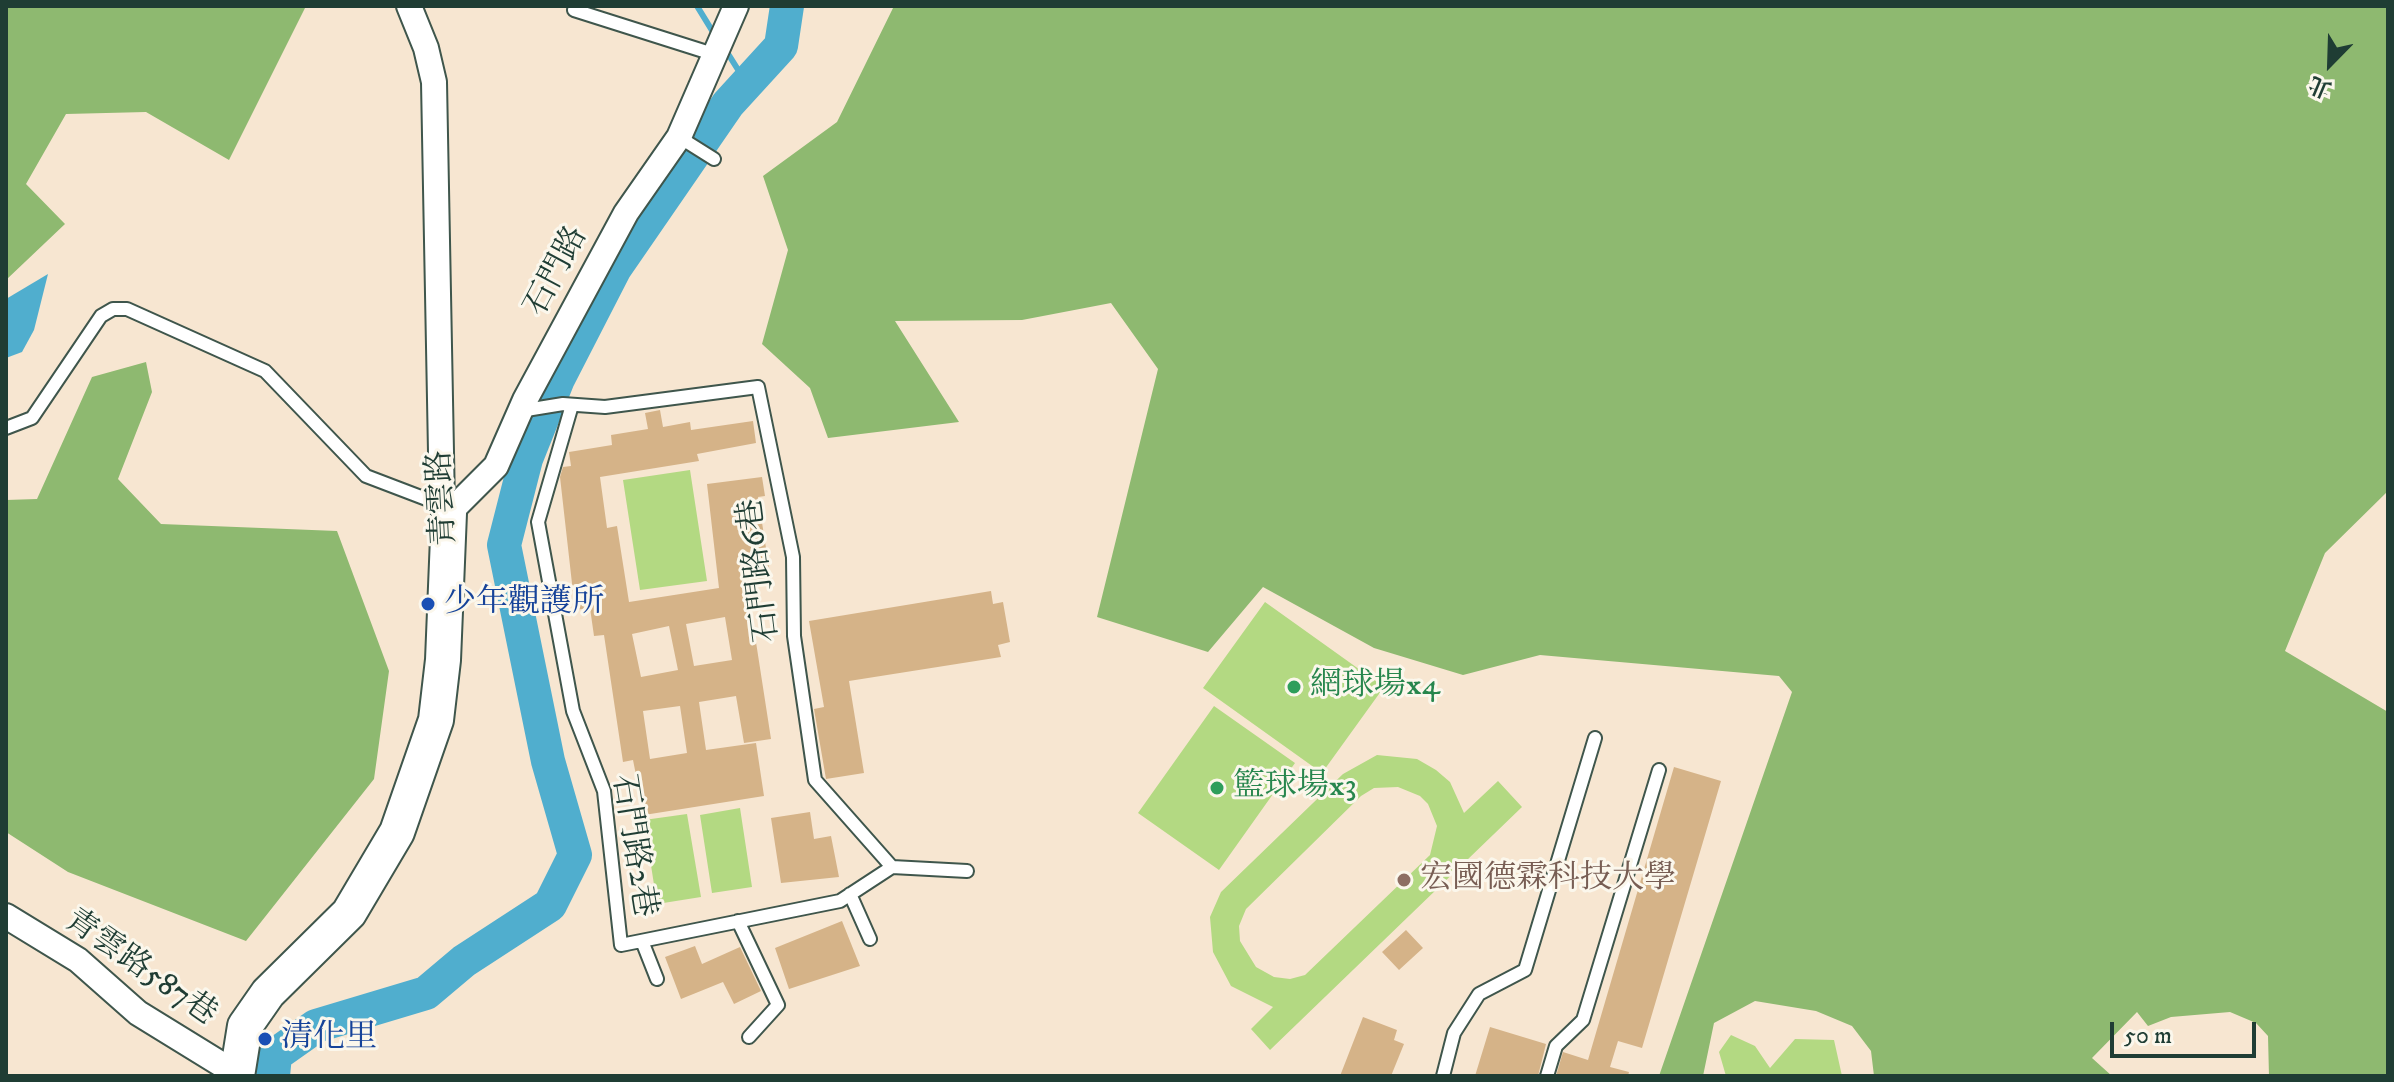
<!DOCTYPE html>
<meta charset="utf-8">
<style>
body{margin:0}
#map{position:relative;width:2394px;height:1082px;overflow:hidden;background:#f7e6d1;font-family:"IM FELL DW Pica","Noto Serif TC",serif}
canvas{display:block}
.frame{position:absolute;inset:0;border:8px solid #1f3d34;pointer-events:none}
.north{position:absolute;left:2290px;top:24px;width:80px;height:80px;-webkit-text-stroke:6px #fbf7ec;paint-order:stroke;rotate:203deg;font-size:22px;font-weight:700;line-height:32px;text-align:center;color:#1f3d34}
.north::after{content:'';display:block;margin:auto;width:28px;height:36px;background:#1f3d34;clip-path:polygon(50% 0,100% 100%,50% 72%,0 100%)}
.scale{position:absolute;left:2110px;top:1022px;width:146px;height:36px;box-sizing:border-box;border:4px solid #1f3d34;border-top:0;padding-left:10px;font-size:24px;line-height:28px;white-space:nowrap;color:#1f3d34;-webkit-text-stroke:6px #fbf7ec;paint-order:stroke}
</style>
<div id="map">
<canvas width="2394" height="1082"></canvas>
<div class="frame"></div>
<div class="north">北</div>
<div class="scale">50 m</div>
</div>
<script>
const c = document.querySelector('canvas').getContext('2d');
c.lineJoin = 'round';
function paint(path, color) {
  c.fillStyle = color;
  c.fill(path, 'evenodd');
}
function toPath(rows) {
  const path = new Path2D();
  for (const r of rows) {
    path.moveTo(r[0], r[1]);
    for (let i = 2; i < r.length; i += 2) path.lineTo(r[i], r[i + 1]);
  }
  return path;
}
function trace(path, color, width, dash) {
  c.strokeStyle = color;
  c.lineWidth = width;
  c.lineCap = dash ? 'butt' : 'round';
  c.setLineDash(dash || []);
  c.stroke(path);
}
function drawText(font, color, halo, rows, align = 'center') {
  c.font = font + ' "IM FELL DW Pica","Noto Serif TC",serif';
  c.lineWidth = 6;
  c.setLineDash([]);
  c.textBaseline = 'middle';
  c.strokeStyle = halo;
  c.fillStyle = color;
  for (const [text, x, y, turn = 0] of rows) {
    c.save();
    c.translate(x, y);
    c.rotate((+turn || 0) * Math.PI / 180);
    c.textAlign = isNaN(turn) ? turn : align;
    if (halo) c.strokeText(text, 0, 0);
    c.fillText(text, 0, 0);
    c.restore();
  }
}
paint(toPath([
 [690,470,707,581,640,590,623,480],
 [1265,602,1384,687,1322,773,1203,688],
 [1214,706,1295,763,1219,870,1138,813],
 [1377,755,1417,759,1436,770,1450,782,1464,813,1498,781,1522,807,1270,1050,1251,1029,1273,1007,1231,986,1213,952,1210,917,1221,892,1343,774],
 [1398,787,1420,796,1428,804,1437,826,1430,855,1305,975,1290,979,1274,977,1256,967,1240,941,1239,926,1246,909,1361,796,1374,788],
 [740,808,752,887,712,893,700,815],
 [687,814,701,897,657,904,644,820],
 [1731,1035,1755,1046,1770,1068,1795,1039,1834,1040,1842,1076,1726,1076,1719,1052]
]), '#b3d982');
paint(toPath([
 [6,6,306,6,229,160,146,112,66,114,26,184,65,224,6,280],
 [894,6,2388,6,2388,491,2325,553,2285,651,2388,712,2388,1076,2269,1076,2268,1036,2256,1023,2230,1012,2171,1017,2148,1026,2137,1012,2092,1058,2112,1076,1874,1076,1871,1051,1852,1026,1816,1011,1755,1001,1714,1023,1703,1076,1659,1076,1792,692,1779,676,1540,655,1463,675,1374,648,1263,587,1208,652,1097,617,1158,369,1111,303,1022,320,895,321,959,422,828,438,810,388,762,344,788,250,763,176,837,122],
 [146,362,152,392,118,479,161,524,337,531,389,671,374,779,246,941,68,872,6,832,6,500,37,499,92,377]
]), '#8eb970');
paint(toPath([
 [48,274,34,330,22,352,6,358,6,299]
]), '#50aece');
trace(toPath([
 [697,6,716,37],
 [725,49,747,84]
]), '#50aece', 6);
trace(toPath([
 [273,1076,275,1055,316,1026,426,993,464,961,550,905,575,855,548,761,504,545,526,459,558,379,615,268,728,104,781,46,787,6]
]), '#50aece', 34);
paint(toPath([
 [660,410,663,427,690,422,691,430,753,421,756,443,697,454,699,461,600,477,607,528,617,526,629,602,719,588,707,484,762,477,765,496,758,497,771,580,747,584,771,739,744,743,736,696,699,702,706,750,756,743,764,796,644,815,633,760,623,762,604,635,594,636,590,608,575,610,560,477,563,467,571,466,569,452,612,445,611,435,648,429,645,413],
 [725,617,732,660,694,666,686,624],
 [669,626,678,670,641,677,632,634],
 [680,706,687,753,650,759,643,711],
 [991,591,993,604,1003,602,1010,642,998,645,1001,657,849,681,864,773,826,779,814,709,824,707,809,621],
 [1674,767,1721,781,1642,1048,1618,1041,1610,1067,1629,1072,1628,1076,1556,1076,1563,1052,1588,1060],
 [810,812,814,839,831,836,839,877,781,883,771,818],
 [842,921,860,966,789,989,775,948],
 [1406,930,1423,948,1399,970,1382,952],
 [695,946,702,964,740,947,761,991,734,1004,723,982,681,999,665,957],
 [1363,1017,1397,1030,1394,1040,1404,1044,1391,1076,1340,1076],
 [1490,1027,1546,1044,1538,1076,1475,1076]
]), '#d5b388');
const lane = toPath([
 [574,10,713,54],
 [679,137,714,159],
 [572,405,538,522,573,711,604,791,621,945,840,901,892,867,967,871],
 [520,411,563,404,605,407,758,387,793,557,794,636,815,780,892,867],
 [6,428,32,418,101,316,113,309,127,309,265,371,366,476,442,505],
 [850,894,870,939],
 [738,921,778,1005,749,1037],
 [642,941,657,979],
 [1443,1076,1454,1033,1479,994,1525,970,1595,738],
 [1547,1076,1556,1046,1583,1020,1659,770]
]);
const street = toPath([
 [409,6,426,48,434,82,442,505,449,513,496,466,525,400,626,213,679,137,736,6],
 [6,916,78,960,138,1013,237,1074]
]);
const secondary = toPath([
 [237,1076,245,1026,268,993,349,913,397,832,436,720,443,660,449,513]
]);
trace(lane, '#3f564c', 16);
trace(street, '#3f564c', 28);
trace(secondary, '#3f564c', 38);
trace(lane, '#fff', 12);
trace(street, '#fff', 24);
trace(secondary, '#fff', 34);
for (const [x, y, r, color] of [
 [428,604,8,"#1a4fb4"],
 [1294,687,8,"#2e9e5b"],
 [1217,788,8,"#2e9e5b"],
 [1404,880,8,"#8d6e63"],
 [265,1039,8,"#1a4fb4"]
]) {
  const dot = new Path2D();
  dot.arc(x, y, r, 0, 2 * Math.PI);
  c.fillStyle = color;
  c.fill(dot);
  trace(dot, '#fbf7ec', 3);
}
drawText('32px', '#1f3d34', '#fbf7ec', [
 ["石門路",558,272,-62],
 ["青雲路",444,498,-93],
 ["石門路6巷",761,570,-97],
 ["石門路2巷",632,846,81],
 ["青雲路587巷",140,969,35]
]);
drawText('32px', '#164399', '#fbf7ec', [
 ["少年觀護所",444,604],
 ["清化里",281,1039]
], 'left');
drawText('32px', '#27864d', '#fbf7ec', [
 ["網球場x4",1310,687],
 ["籃球場x3",1233,788]
], 'left');
drawText('32px', '#785e54', '#fbf7ec', [
 ["宏國德霖科技大學",1420,880]
], 'left');
</script>
